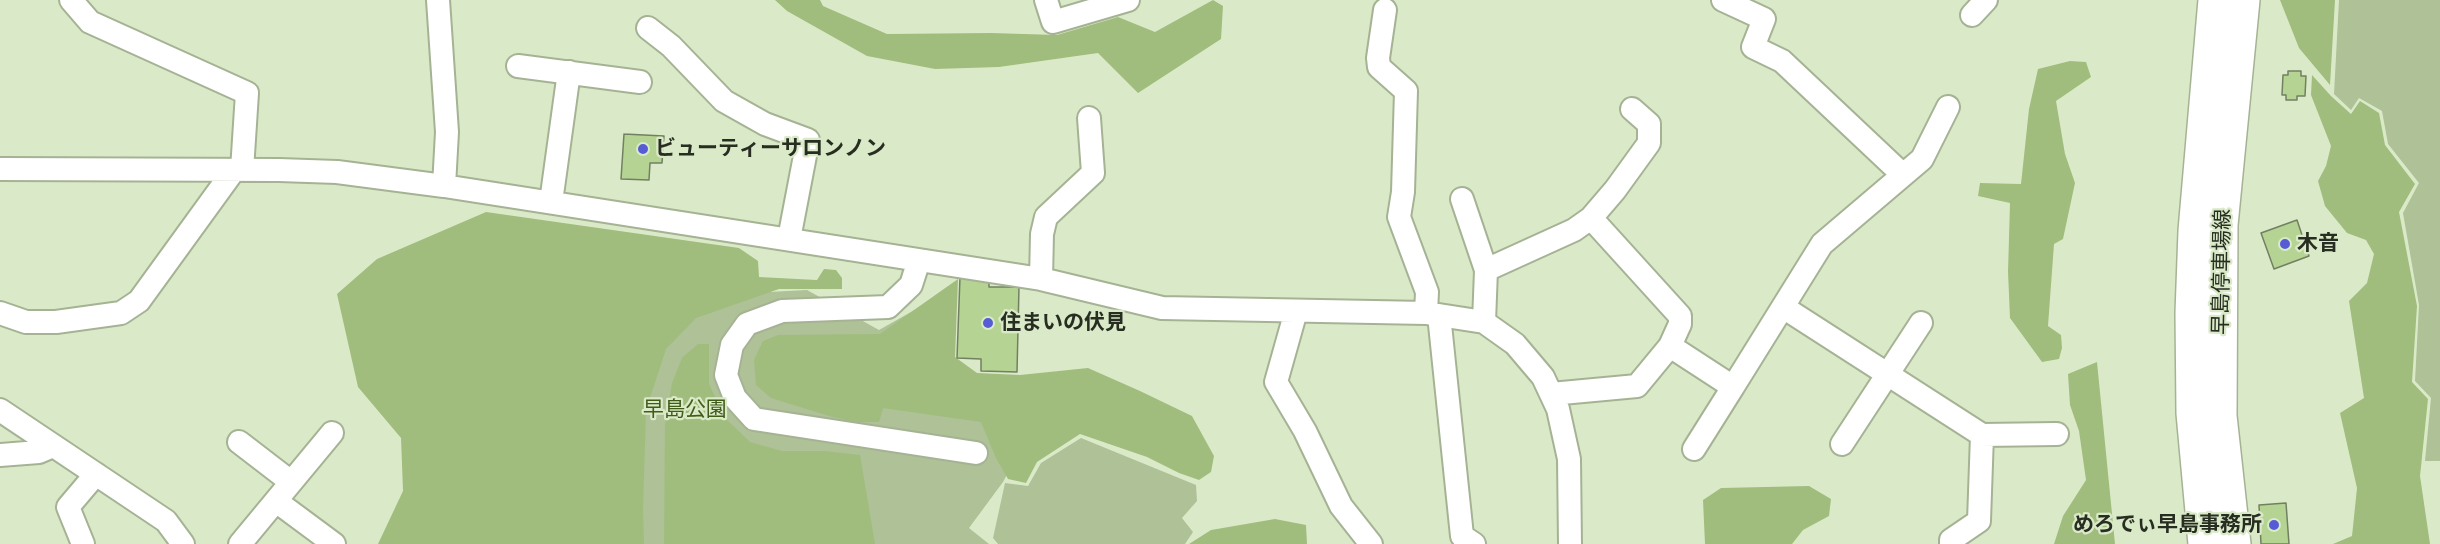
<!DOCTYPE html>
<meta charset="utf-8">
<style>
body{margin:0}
canvas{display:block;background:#daeac8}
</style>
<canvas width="2440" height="544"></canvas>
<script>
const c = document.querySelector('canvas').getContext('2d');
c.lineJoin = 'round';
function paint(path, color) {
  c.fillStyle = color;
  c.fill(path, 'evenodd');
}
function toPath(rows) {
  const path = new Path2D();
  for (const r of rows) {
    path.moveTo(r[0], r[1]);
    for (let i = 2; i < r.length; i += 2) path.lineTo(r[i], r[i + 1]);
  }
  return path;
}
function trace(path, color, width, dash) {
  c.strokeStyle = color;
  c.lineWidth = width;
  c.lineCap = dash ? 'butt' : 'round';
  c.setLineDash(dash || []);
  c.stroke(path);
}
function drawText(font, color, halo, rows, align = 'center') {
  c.font = font + ' "Alegreya Sans","Noto Sans JP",sans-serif';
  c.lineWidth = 4.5;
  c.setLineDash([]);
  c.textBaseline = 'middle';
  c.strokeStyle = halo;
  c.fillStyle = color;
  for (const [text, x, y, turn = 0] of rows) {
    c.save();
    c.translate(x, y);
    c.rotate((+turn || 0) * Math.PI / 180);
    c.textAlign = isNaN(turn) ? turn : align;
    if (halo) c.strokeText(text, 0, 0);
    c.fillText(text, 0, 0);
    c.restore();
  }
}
paint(toPath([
 [2339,0,2440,0,2440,461,2425,461,2431,398,2415,381,2419,305,2403,213,2419,183,2388,144,2382,111,2359,98,2351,110,2334,94],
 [807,290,879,330,918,308,951,358,1024,443,1003,482,969,528,989,544,507,544,565,346,750,293],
 [1081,438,1196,485,1197,501,1182,518,1193,532,1185,544,998,544,993,538,1005,483,1028,486,1041,463]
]), '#aec197');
paint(toPath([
 [775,0,820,0,823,6,887,34,991,33,1057,35,1118,17,1155,32,1213,0,1223,6,1221,39,1138,93,1098,53,999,67,935,69,867,56,787,11],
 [2280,0,2335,0,2330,85,2299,48],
 [2070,61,2086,62,2091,77,2056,101,2065,154,2075,183,2063,239,2054,244,2048,326,2061,335,2062,348,2059,359,2042,362,2010,318,2008,272,2010,203,1978,196,1980,183,2021,184,2029,109,2038,69],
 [2312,75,2331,96,2351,114,2360,101,2379,113,2385,145,2415,184,2399,212,2417,306,2412,382,2428,399,2420,476,2430,544,2333,544,2352,536,2357,488,2340,413,2364,398,2349,301,2367,283,2374,254,2366,240,2347,233,2325,206,2318,181,2326,166,2331,146,2311,95],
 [486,212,739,248,758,261,759,277,817,280,824,269,836,270,842,278,842,289,779,289,696,318,666,349,646,410,643,509,644,544,378,544,403,491,401,438,358,387,337,294,377,259],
 [958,279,955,357,977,373,1020,375,1088,368,1140,391,1192,416,1214,456,1211,472,1199,480,1179,473,1147,457,1080,434,1037,462,1026,483,1008,479,996,458,981,422,883,408,879,422,855,422,829,416,771,398,756,385,754,360,763,341,778,335,880,334],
 [698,344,709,344,709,384,725,418,750,442,782,451,824,451,860,455,875,544,664,544,665,425,672,383,682,358],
 [2097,362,2115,544,2054,544,2063,516,2086,480,2079,431,2070,405,2068,374],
 [1809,486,1831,499,1829,516,1803,530,1792,544,1705,544,1703,500,1721,488],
 [1275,519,1306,525,1307,544,1189,544,1211,530]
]), '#a0bd7d');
const building = toPath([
 [2288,71,2301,71,2301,76,2306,76,2305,96,2297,96,2297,100,2286,100,2286,95,2282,95,2283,75,2288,75,2288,71],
 [624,134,664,136,662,163,650,163,649,180,621,179,624,134],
 [2297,220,2309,256,2274,269,2261,233,2297,220],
 [960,277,989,278,989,287,1019,287,1017,372,981,371,981,359,957,358,960,277],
 [2286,503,2289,544,2261,544,2259,505,2286,503]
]);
paint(building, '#b5d392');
trace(building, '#728062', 1.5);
const street = toPath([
 [71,0,90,22,247,93,242,170],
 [438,0,447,132,444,186],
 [1046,0,1053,22,1128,0],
 [1723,0,1764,19,1753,47,1782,61,1903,175],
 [1385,10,1378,58,1379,67,1406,91,1403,192,1399,217,1427,292,1426,313],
 [1972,15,1986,0],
 [648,28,671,46,724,101,765,124,808,140,789,239],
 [518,66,640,82],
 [0,169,279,170,337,172,444,186,1041,279,1162,308,1426,313,1484,322,1515,344,1543,377,1558,409,1569,459,1570,544],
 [1462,199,1486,270,1484,322],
 [551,202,569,72],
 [1591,218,1680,316,1680,324,1670,346],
 [919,260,911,285,888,307,782,311,747,324,732,345,726,375,735,398,754,419,976,453],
 [1486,270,1574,230,1591,218,1615,190,1649,143,1649,124,1632,109],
 [1041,279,1042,234,1046,217,1093,173,1089,118],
 [1783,307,1982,435,1979,521,1951,540,1951,544],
 [1296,311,1276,382,1305,431,1341,506,1371,544],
 [0,313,26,322,56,322,121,313,139,301,234,170],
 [1439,315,1462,536,1474,544],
 [1551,394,1637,386,1670,346,1733,387,1822,244,1922,159,1948,107],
 [0,410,166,521,183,544],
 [1982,435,2057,434],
 [239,442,291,482],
 [1842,444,1921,323],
 [1694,449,1733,387],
 [0,455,39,452,53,446],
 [276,501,334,544],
 [83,544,68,507,96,474],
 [240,544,332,433]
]);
const secondary = toPath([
 [2205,544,2193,413,2192,313,2195,231,2215,0],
 [2234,544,2220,416,2221,225,2243,0]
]);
trace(street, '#a5b394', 26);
trace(secondary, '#a5b394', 36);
trace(street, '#fff', 22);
trace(secondary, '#fff', 33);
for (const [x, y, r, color] of [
 [643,149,6,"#565dd4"],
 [2285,244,6,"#565dd4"],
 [988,323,6,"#565dd4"],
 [2274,525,6,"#565dd4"]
]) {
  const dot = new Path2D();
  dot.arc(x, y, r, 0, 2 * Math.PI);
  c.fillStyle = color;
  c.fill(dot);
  trace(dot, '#daeac8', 2);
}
drawText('bold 21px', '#272d20', '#daeac8', [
 ["ビューティーサロンノン",655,149],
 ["木音",2297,244],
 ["住まいの伏見",1000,323],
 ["めろでぃ早島事務所",2262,525,"right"]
], 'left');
drawText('21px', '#272d20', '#daeac8', [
 ["早島停車場線",2222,272,-89]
]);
drawText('21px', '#415b18', '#daeac8', [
 ["早島公園",685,410]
]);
</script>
